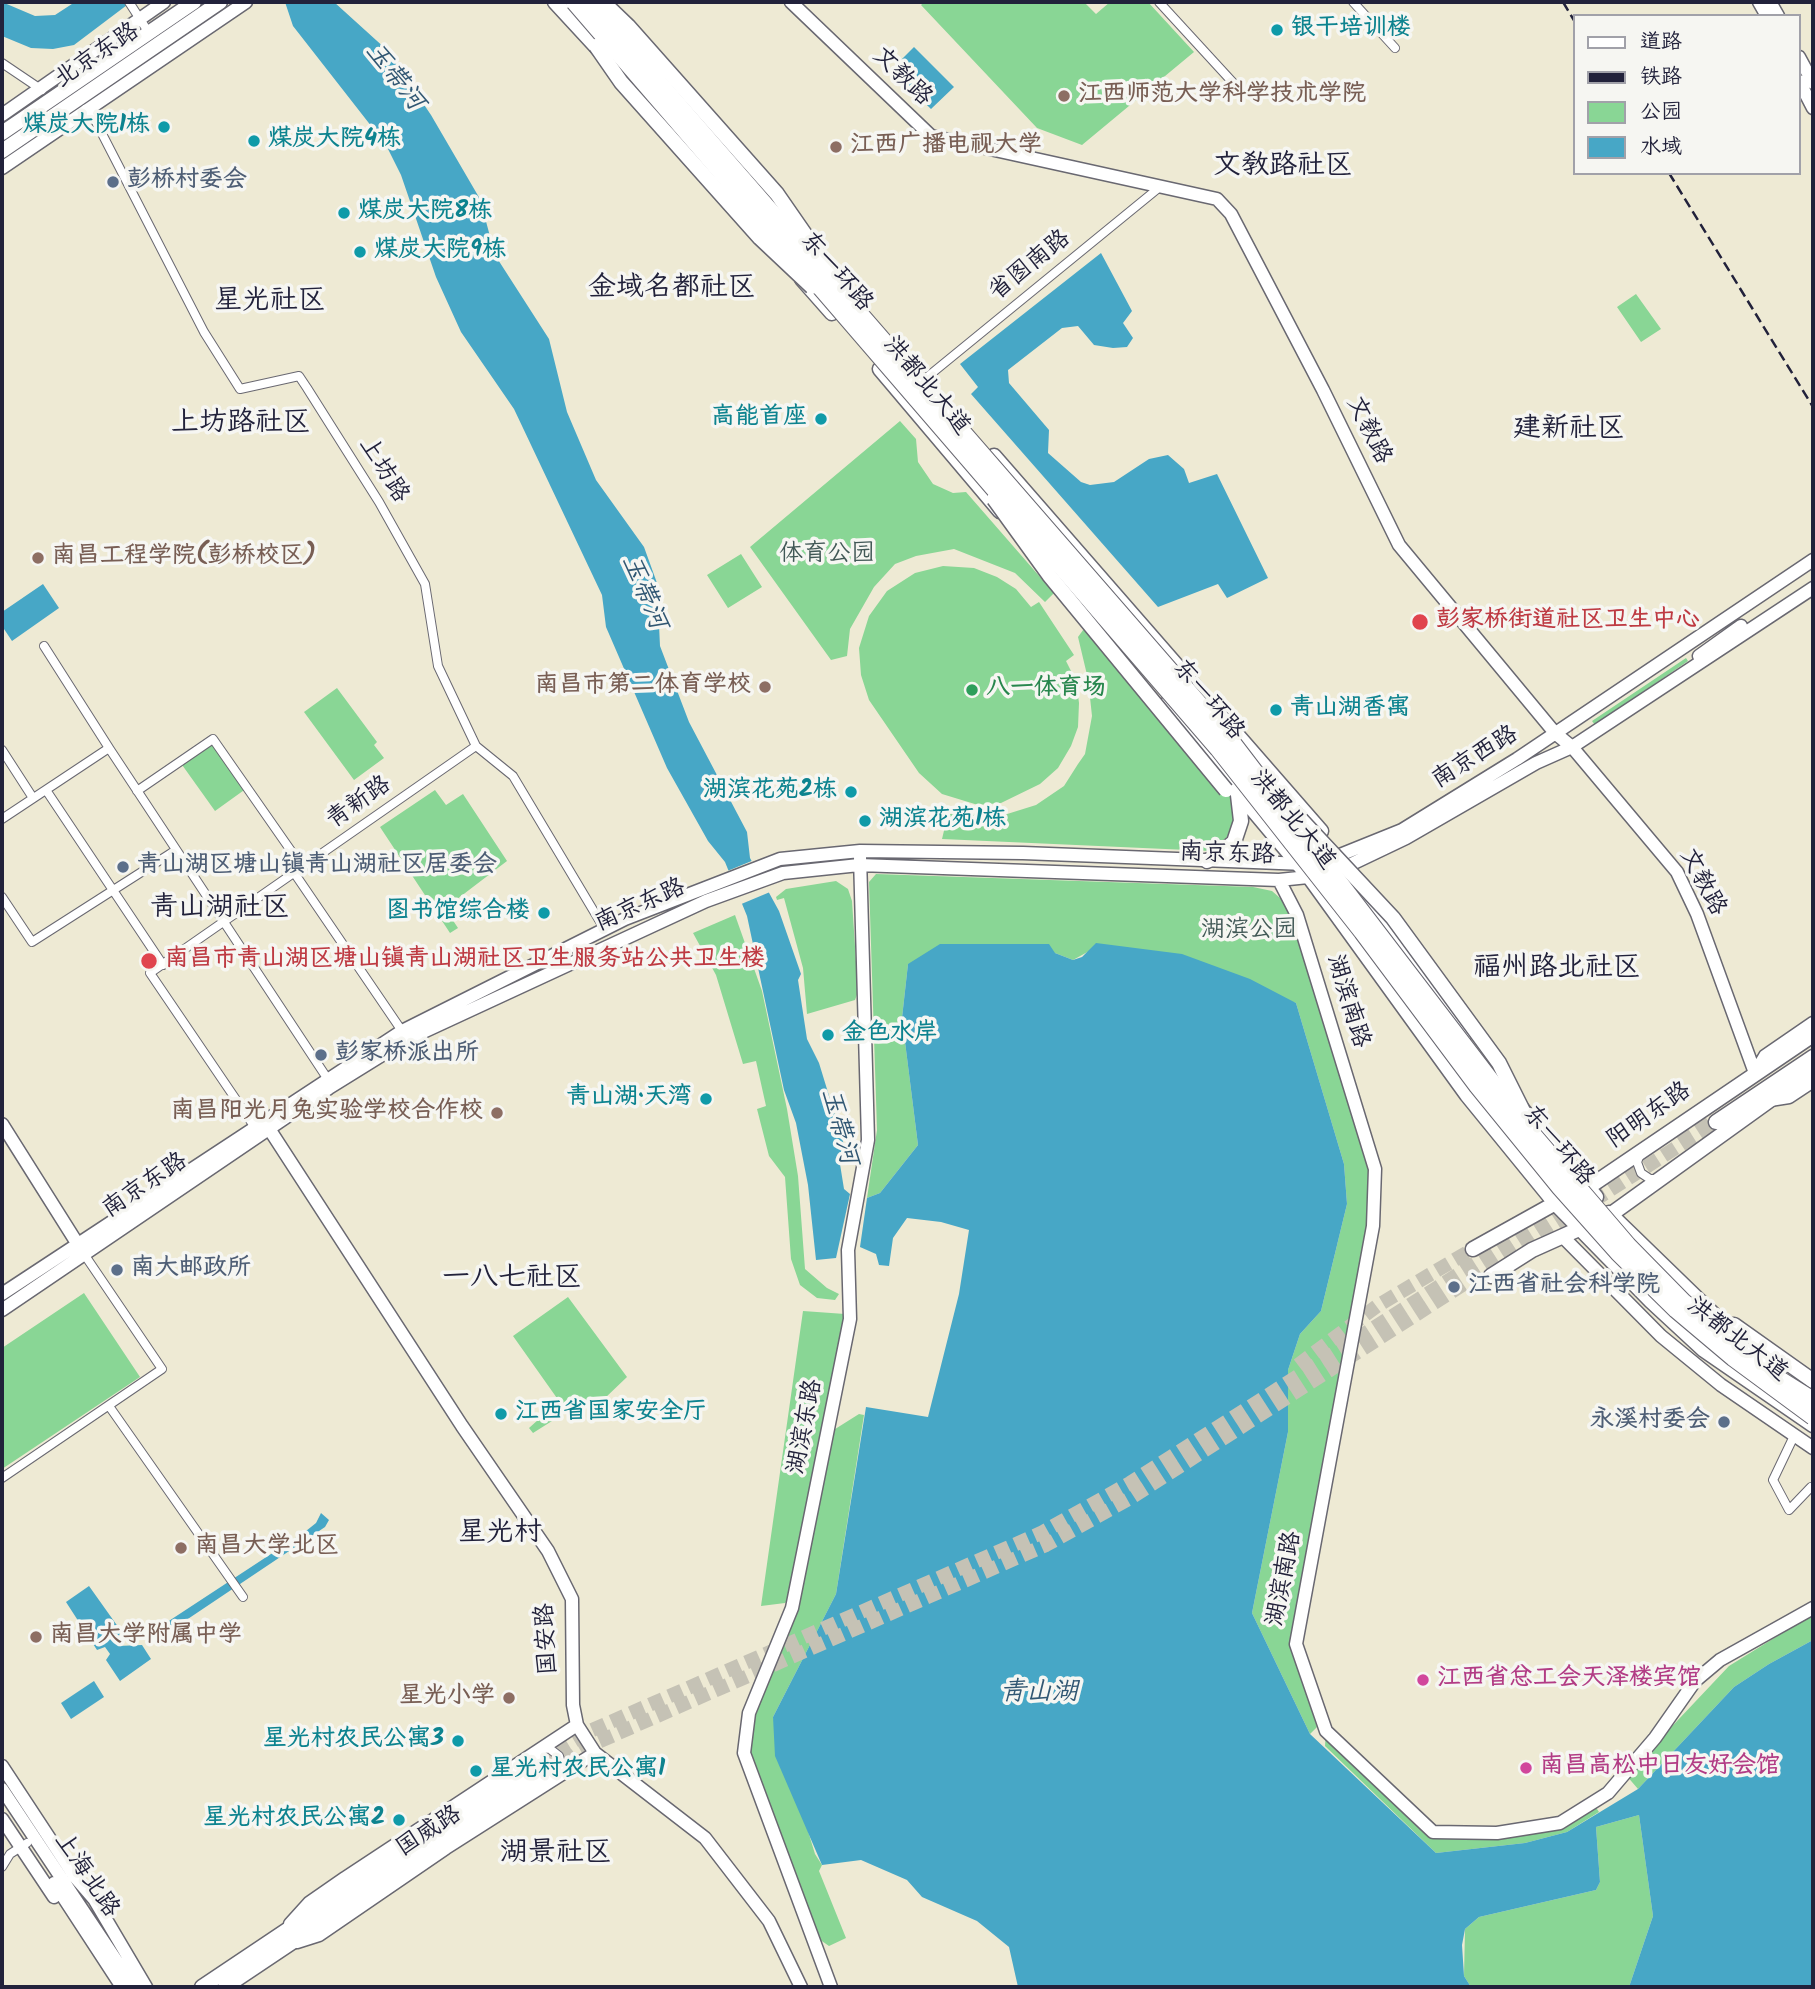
<!DOCTYPE html>
<meta charset="utf-8">
<style>
body{margin:0}
#map{position:relative;width:1815px;height:1989px;overflow:hidden;background:#eeead4;font-family:Kalam,"LXGW WenKai TC",sans-serif}
canvas{display:block}
.frame{position:absolute;inset:0;border:4px solid #22223b;pointer-events:none}
.legend{position:absolute;left:1573px;top:14px;width:228px;height:161px;box-sizing:border-box;background:#f6f6f2;border:2px solid #a1a1a9;margin:0;padding:9px 12px;list-style:none;font-size:21px;color:#22223b}
.legend li{display:flex;align-items:center;gap:14px;height:35px}
.legend b{width:35px;border:2px solid #a1a1a9}
</style>
<div id="map">
<canvas width="1815" height="1989"></canvas>
<div class="frame"></div>
<ul class="legend">
<li><b style="height:9px;background:#fff"></b>道路</li>
<li><b style="height:9px;background:#22223b"></b>铁路</li>
<li><b style="height:19px;background:#89d695"></b>公园</li>
<li><b style="height:19px;background:#47a7c6"></b>水域</li>
</ul>
</div>
<script>
const c = document.querySelector('canvas').getContext('2d');
c.lineJoin = 'round';
function paint(path, color) {
  c.fillStyle = color;
  c.fill(path, 'evenodd');
}
function toPath(rows) {
  const path = new Path2D();
  for (const r of rows) {
    path.moveTo(r[0], r[1]);
    for (let i = 2; i < r.length; i += 2) path.lineTo(r[i], r[i + 1]);
  }
  return path;
}
function trace(path, color, width, dash) {
  c.strokeStyle = color;
  c.lineWidth = width;
  c.lineCap = dash ? 'butt' : 'round';
  c.setLineDash(dash || []);
  c.stroke(path);
}
function drawText(font, color, halo, rows, align = 'center') {
  c.font = font + ' Kalam,"LXGW WenKai TC",sans-serif';
  c.lineWidth = 7;
  c.setLineDash([]);
  c.textBaseline = 'middle';
  c.strokeStyle = halo;
  c.fillStyle = color;
  for (const [text, x, y, turn = 0] of rows) {
    c.save();
    c.translate(x, y);
    c.rotate((+turn || 0) * Math.PI / 180);
    c.textAlign = isNaN(turn) ? turn : align;
    if (halo) c.strokeText(text, 0, 0);
    c.fillText(text, 0, 0);
    c.restore();
  }
}
paint(toPath([
 [924,2,1084,2,1096,14,1110,2,1148,2,1194,52,1082,145,1037,128,921,5],
 [1636,294,1661,329,1641,342,1617,307],
 [900,421,916,439,918,462,933,484,953,493,966,492,1054,593,1045,602,1015,573,954,549,916,556,895,564,874,587,850,629,847,656,831,660,750,547],
 [741,554,762,587,728,608,707,575],
 [943,566,974,568,997,577,1016,589,1031,607,1039,602,1074,655,1066,661,1076,681,1079,703,1078,727,1071,746,1058,768,1040,784,1001,803,978,805,942,794,919,773,869,700,861,675,859,648,869,616,887,591,915,573],
 [1086,626,1233,795,1237,814,1233,828,1224,841,1210,851,942,839,948,814,1004,815,1036,805,1064,786,1078,764,1085,754,1092,716,1088,679,1078,637],
 [1686,658,1688,661,1595,725,1592,721],
 [337,688,377,742,374,745,384,758,354,780,304,712],
 [213,739,247,788,215,811,180,762],
 [435,790,446,805,463,794,507,861,452,903,442,904,458,928,450,933,380,827],
 [876,874,1253,887,1272,891,1288,905,1371,1170,1364,1252,1292,1646,1317,1727,1310,1734,1252,1613,1288,1432,1288,1370,1300,1334,1321,1311,1347,1204,1344,1164,1296,1003,1091,950,1073,960,1055,953,908,964,902,1018,918,1145,880,1193,867,1198,877,1130,869,882],
 [836,881,848,889,852,901,858,992,855,1000,807,1014,803,968,784,898,777,900,776,897,786,889],
 [735,915,762,991,787,1109,798,1176,805,1269,827,1288,839,1294,835,1300,817,1298,800,1285,791,1259,785,1177,769,1156,757,1109,766,1106,756,1061,743,1064,716,975,693,933],
 [84,1293,140,1377,2,1469,2,1348],
 [568,1297,627,1377,604,1399,571,1409,533,1433,529,1428,559,1401,513,1336],
 [803,1311,845,1314,789,1599,785,1603,761,1606],
 [859,1414,864,1415,836,1594,773,1717,815,1854,822,1865,819,1871,846,1938,829,1946,816,1937,748,1747,750,1726,790,1632,804,1577,832,1431],
 [1813,1614,1813,1640,1769,1664,1734,1687,1638,1789,1626,1775,1729,1666],
 [1326,1731,1433,1832,1559,1823,1593,1803,1599,1812,1567,1832,1525,1843,1436,1853,1325,1746],
 [1639,1815,1653,1916,1629,1987,1471,1987,1464,1976,1465,1929,1479,1917,1596,1890,1600,1882,1596,1827]
]), '#89d695');
paint(toPath([
 [2,2,35,16,55,15,75,2,131,2,74,45,53,49,31,48,2,36],
 [285,2,334,2,387,50,431,115,480,199,495,255,549,339,567,412,596,480,644,547,657,583,660,646,689,722,747,832,750,858,779,911,801,974,798,980,807,1039,819,1063,845,1148,839,1158,844,1189,850,1194,836,1258,816,1260,808,1185,796,1123,784,1090,747,916,725,862,708,841,667,768,606,627,602,595,514,409,461,332,436,277,401,175,386,145,293,26],
 [914,47,954,87,931,109,891,70],
 [1101,253,1132,311,1123,323,1133,338,1127,347,1113,348,1094,345,1078,326,1062,328,1008,370,1009,383,1049,430,1048,453,1081,482,1090,485,1114,482,1149,459,1168,455,1184,469,1189,483,1217,474,1268,578,1227,598,1218,584,1158,607,971,394,978,387,960,364],
 [43,584,59,608,12,641,2,626,2,612],
 [1096,943,1182,954,1250,979,1296,1003,1344,1164,1347,1204,1321,1311,1300,1334,1288,1370,1288,1432,1252,1613,1310,1734,1436,1853,1525,1843,1567,1832,1638,1789,1734,1687,1769,1664,1813,1640,1813,1987,1629,1987,1653,1916,1639,1815,1596,1827,1600,1882,1596,1890,1479,1917,1465,1929,1462,1945,1464,1976,1471,1987,1018,1987,1009,1947,977,1921,922,1897,907,1880,861,1860,822,1865,775,1756,773,1717,836,1594,866,1407,928,1417,959,1294,969,1230,941,1222,907,1218,893,1238,889,1266,879,1265,876,1254,860,1247,867,1198,880,1193,918,1145,902,1018,908,964,940,944,1049,944,1055,953,1073,960,1082,957],
 [321,1513,329,1520,325,1527,155,1641,149,1639,149,1634,306,1531,316,1523],
 [89,1586,121,1631,116,1642,118,1646,142,1645,151,1659,120,1681,106,1660,110,1654,105,1647,97,1650,66,1602],
 [94,1681,104,1697,71,1719,61,1703]
]), '#47a7c6');
paint(toPath([
 [754,860,770,892,739,905,725,872]
]), '#eeead4');
trace(toPath([
 [1676,1136,1710,1114],
 [1298,1365,1377,1306,1473,1249],
 [538,1762,590,1731,1041,1533,1130,1483,1570,1203],
 [545,1773,598,1742,1046,1545,1132,1497,1716,1122]
]), '#c5c2b5', 14, [14, 7]);
const street = toPath([
 [129,2,149,33],
 [1159,2,1237,87],
 [1353,2,1395,48],
 [2,63,42,90],
 [85,109,96,122,204,332,240,389,299,376,307,388,379,502,425,584,438,666,476,746,513,776,605,930],
 [926,378,1161,186],
 [44,646,109,748],
 [2,750,33,798],
 [46,790,163,965],
 [137,791,213,739,303,868],
 [2,819,109,748,327,1078],
 [295,874,402,1031],
 [2,897,32,942,176,850],
 [258,1132,150,973,476,746],
 [1640,1154,1637,1162,1641,1173,1650,1179,1660,1179],
 [109,1406,243,1597],
 [1794,1436,1773,1480,1789,1510,1811,1487],
 [2,1478,162,1369,84,1254],
 [542,1748,550,1749,559,1756,562,1767,559,1775],
 [2,1867,10,1854,27,1843]
]);
const secondary = toPath([
 [791,2,931,136,1217,199,1231,214,1323,390,1399,545,1555,733,1572,747,1677,872,1697,914,1755,1073],
 [1759,2,1767,16],
 [1770,2,1778,16],
 [1799,57,1813,83],
 [1799,81,1813,108],
 [2,115,164,2],
 [2,168,246,2],
 [1699,656,1741,626],
 [1330,859,1402,830,1517,759,1813,560],
 [1339,870,1406,838,1536,763,1572,747,1813,588],
 [1279,880,1297,915,1375,1169,1373,1226,1296,1644,1326,1731,1433,1832,1497,1833,1560,1823,1608,1793,1655,1738,1695,1681,1720,1660,1813,1608],
 [1755,1073,1765,1056,1813,1023],
 [1770,1100,1789,1097,1813,1081],
 [2,1124,82,1251],
 [266,1124,462,1426,548,1551,572,1599,573,1705,577,1725,595,1753,705,1838,769,1921,801,1987],
 [1562,1236,1661,1336,1721,1385,1813,1448],
 [2,1294,402,1031,625,919,780,859,860,851,1023,853,1305,864],
 [2,1310,329,1088,408,1039,706,901,783,873,859,865,1279,880,1318,876],
 [2,1766,75,1877,94,1899,146,1987],
 [2,1789,134,1987],
 [2,1819,54,1897],
 [54,1883,122,1987],
 [290,1924,309,1903,345,1878,577,1725],
 [297,1942,319,1935,446,1848,595,1753],
 [831,1987,744,1753,749,1713,792,1608,850,1319,848,1250,868,1140,860,857]
]);
const primary = toPath([
 [555,2,603,54],
 [2,133,194,2],
 [2,151,220,2],
 [802,279,832,313],
 [880,369,1000,511],
 [994,456,1321,831],
 [1165,705,1310,878,1467,1095,1555,1203,1651,1301,1704,1350,1813,1425],
 [1207,861,1217,856,1234,842,1241,821,1238,795],
 [1364,894,1465,1034],
 [1517,1103,1596,1197],
 [1716,1122,1813,1057],
 [1583,1191,1813,1035],
 [1609,1213,1740,1340],
 [1473,1249,1561,1200],
 [1491,1276,1532,1250,1610,1215,1813,1069],
 [1734,1325,1813,1381],
 [202,1987,538,1762],
 [225,1987,545,1773]
]);
trace(street, '#696871', 10);
trace(secondary, '#696871', 15);
trace(primary, '#696871', 17);
trace(street, '#fff', 8);
trace(secondary, '#fff', 12);
trace(primary, '#fff', 14);
trace(toPath([
 [1563,2,1575,22],
 [1669,173,1813,407]
]), '#22223b', 2.5, [10, 5]);
const primaryBridge = toPath([
 [603,2,628,26,777,194,829,269],
 [596,46,621,82,760,238,812,287],
 [994,499,1049,575,1226,790],
 [1293,811,1393,918,1499,1063,1523,1111]
]);
const highwayBridge = toPath([
 [574,2,1218,749,1362,932,1477,1086,1560,1188,1618,1253,1676,1310,1733,1358,1813,1417],
 [589,2,1230,739,1526,1126,1628,1245,1684,1302,1778,1378,1813,1400]
]);
trace(primaryBridge, '#696871', 17, []);
trace(highwayBridge, '#696871', 18, []);
trace(primaryBridge, '#fff', 14);
trace(highwayBridge, '#fff', 16);
for (const [x, y, r, color] of [
 [1277,30,7,"#0f9aa8"],
 [1064,96,7,"#8d6e63"],
 [164,127,7,"#0f9aa8"],
 [254,141,7,"#0f9aa8"],
 [836,147,7,"#8d6e63"],
 [113,182,7,"#5c6f8a"],
 [344,213,7,"#0f9aa8"],
 [360,252,7,"#0f9aa8"],
 [821,419,7,"#0f9aa8"],
 [38,558,7,"#8d6e63"],
 [1420,622,9,"#e0444e"],
 [765,687,7,"#8d6e63"],
 [972,690,7,"#2e9e5b"],
 [1276,710,7,"#0f9aa8"],
 [851,792,7,"#0f9aa8"],
 [865,821,7,"#0f9aa8"],
 [123,867,7,"#5c6f8a"],
 [544,913,7,"#0f9aa8"],
 [149,961,9,"#e0444e"],
 [828,1035,7,"#0f9aa8"],
 [321,1055,7,"#5c6f8a"],
 [706,1099,7,"#0f9aa8"],
 [497,1113,7,"#8d6e63"],
 [117,1270,7,"#5c6f8a"],
 [1454,1287,7,"#5c6f8a"],
 [501,1414,7,"#0f9aa8"],
 [1724,1422,7,"#5c6f8a"],
 [181,1548,7,"#8d6e63"],
 [36,1637,7,"#8d6e63"],
 [1423,1680,7,"#d1479c"],
 [509,1698,7,"#8d6e63"],
 [458,1741,7,"#0f9aa8"],
 [1526,1768,7,"#d1479c"],
 [476,1771,7,"#0f9aa8"],
 [399,1820,7,"#0f9aa8"]
]) {
  const dot = new Path2D();
  dot.arc(x, y, r, 0, 2 * Math.PI);
  c.fillStyle = color;
  c.fill(dot);
  trace(dot, '#f6f6f2', 2.5);
}
drawText('bold 24px', '#0d838f', '#f6f6f2', [
 ["银干培训楼",1291,30],
 ["煤炭大院1栋",150,127,"right"],
 ["煤炭大院4栋",268,141],
 ["煤炭大院8栋",358,213],
 ["煤炭大院9栋",374,252],
 ["高能首座",807,419,"right"],
 ["青山湖香寓",1290,710],
 ["湖滨花苑2栋",837,792,"right"],
 ["湖滨花苑1栋",879,821],
 ["图书馆综合楼",530,913,"right"],
 ["金色水岸",842,1035],
 ["青山湖·天湾",692,1099,"right"],
 ["江西省国家安全厅",515,1414],
 ["星光村农民公寓3",444,1741,"right"],
 ["星光村农民公寓1",490,1771],
 ["星光村农民公寓2",385,1820,"right"]
], 'left');
drawText('24px', '#22223b', '#f6f6f2', [
 ["北京东路",98,57,-34],
 ["文教路",901,78,44],
 ["省图南路",1031,267,-39],
 ["东一环路",835,273,49],
 ["洪都北大道",925,387,50],
 ["文教路",1367,431,64],
 ["上坊路",382,471,58],
 ["东一环路",1207,701,50],
 ["南京西路",1476,759,-32],
 ["青新路",360,804,-35],
 ["洪都北大道",1291,821,51],
 ["南京东路",1227,856,2],
 ["文教路",1701,883,62],
 ["南京东路",641,907,-24],
 ["湖滨南路",1346,1002,73],
 ["阳明东路",1650,1117,-35],
 ["东一环路",1557,1147,50],
 ["南京东路",146,1187,-34],
 ["洪都北大道",1736,1341,38],
 ["湖滨东路",807,1427,-79],
 ["湖滨南路",1286,1579,-79],
 ["国安路",549,1639,-93],
 ["国威路",430,1833,-33],
 ["上海北路",85,1876,56]
]);
drawText('bold 24px', '#785e54', '#f6f6f2', [
 ["江西师范大学科学技术学院",1078,96],
 ["江西广播电视大学",850,147],
 ["南昌工程学院(彭桥校区)",52,558],
 ["南昌市第二体育学校",751,687,"right"],
 ["南昌阳光月兔实验学校合作校",483,1113,"right"],
 ["南昌大学北区",195,1548],
 ["南昌大学附属中学",50,1637],
 ["星光小学",495,1698,"right"]
], 'left');
drawText('bold 24px', '#4e5e75', '#f6f6f2', [
 ["彭桥村委会",127,182],
 ["青山湖区塘山镇青山湖社区居委会",137,867],
 ["彭家桥派出所",335,1055],
 ["南大邮政所",131,1270],
 ["江西省社会科学院",1468,1287],
 ["永溪村委会",1710,1422,"right"]
], 'left');
drawText('24px', '#415856', '#f6f6f2', [
 ["体育公园",827,556],
 ["湖滨公园",1249,932]
]);
drawText('bold 24px', '#be3a42', '#f6f6f2', [
 ["彭家桥街道社区卫生中心",1436,622],
 ["南昌市青山湖区塘山镇青山湖社区卫生服务站公共卫生楼",165,961]
], 'left');
drawText('bold 24px', '#27864d', '#f6f6f2', [
 ["八一体育场",986,690]
], 'left');
drawText('bold 24px', '#b23c85', '#f6f6f2', [
 ["江西省总工会天泽楼宾馆",1437,1680],
 ["南昌高松中日友好会馆",1540,1768]
], 'left');
drawText('italic 26px', '#315773', '#f6f6f2', [
 ["玉带河",393,78,52],
 ["玉带河",642,593,67],
 ["玉带河",837,1127,75],
 ["青山湖",1039,1695]
]);
drawText('28px', '#22223b', '#f6f6f2', [
 ["文教路社区",1283,168],
 ["金域名都社区",672,290],
 ["星光社区",270,303],
 ["上坊路社区",241,425],
 ["建新社区",1569,431],
 ["青山湖社区",220,910],
 ["福州路北社区",1557,970],
 ["一八七社区",512,1280],
 ["星光村",500,1535],
 ["湖景社区",556,1855]
]);
</script>
